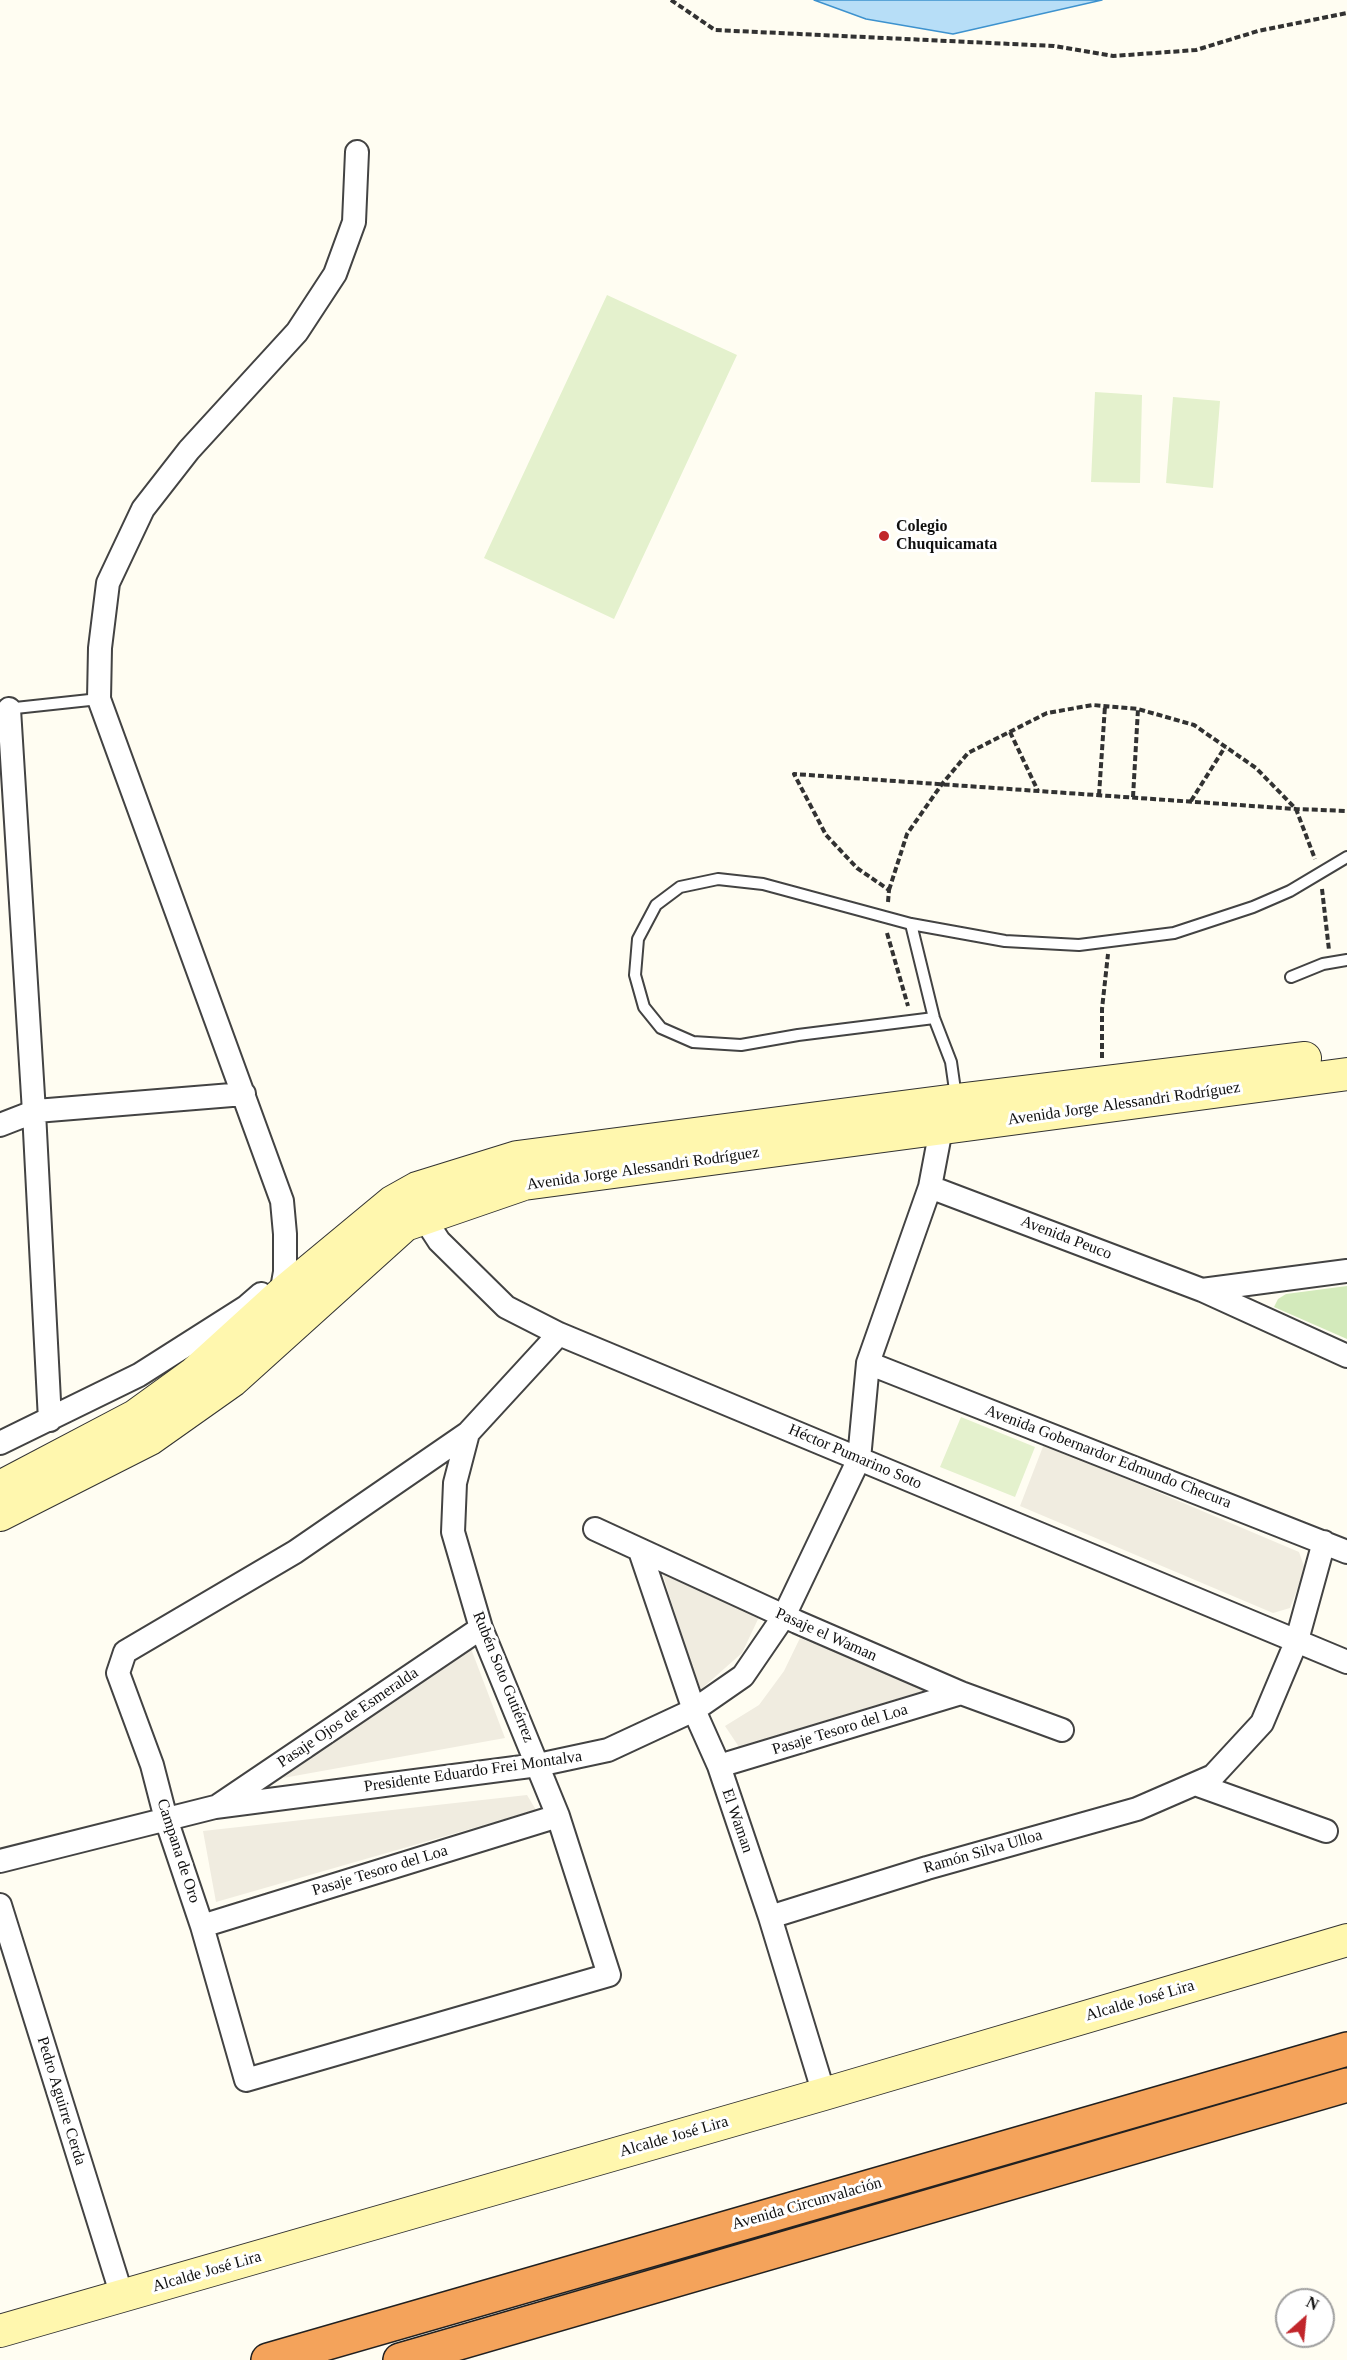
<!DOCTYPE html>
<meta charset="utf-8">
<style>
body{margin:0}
#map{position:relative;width:1347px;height:2360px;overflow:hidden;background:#fffdf2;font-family:Georgia,serif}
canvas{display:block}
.north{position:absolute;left:1275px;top:2288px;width:60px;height:60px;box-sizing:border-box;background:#fff;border:2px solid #9f9f9f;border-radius:50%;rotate:27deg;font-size:16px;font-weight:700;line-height:24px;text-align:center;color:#101010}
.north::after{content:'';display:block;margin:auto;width:21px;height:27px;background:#c1262b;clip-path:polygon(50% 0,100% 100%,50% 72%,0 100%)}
</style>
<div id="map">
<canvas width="1347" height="2360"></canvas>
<div class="north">N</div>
</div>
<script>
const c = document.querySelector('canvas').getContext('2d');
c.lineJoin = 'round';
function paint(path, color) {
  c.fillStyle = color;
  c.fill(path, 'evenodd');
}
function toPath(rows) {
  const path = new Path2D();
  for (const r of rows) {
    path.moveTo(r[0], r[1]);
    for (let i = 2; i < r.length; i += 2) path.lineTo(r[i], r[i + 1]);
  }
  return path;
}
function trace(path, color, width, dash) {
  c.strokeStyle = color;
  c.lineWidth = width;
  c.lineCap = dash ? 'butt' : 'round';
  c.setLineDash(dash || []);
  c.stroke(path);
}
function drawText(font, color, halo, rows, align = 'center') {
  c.font = font + ' Georgia,serif';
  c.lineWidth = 6;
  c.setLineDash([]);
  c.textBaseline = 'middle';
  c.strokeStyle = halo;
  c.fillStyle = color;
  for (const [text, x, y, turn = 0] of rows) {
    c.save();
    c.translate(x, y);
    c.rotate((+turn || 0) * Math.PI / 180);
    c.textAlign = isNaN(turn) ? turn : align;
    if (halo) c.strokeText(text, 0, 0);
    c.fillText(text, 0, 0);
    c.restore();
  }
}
paint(toPath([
 [1347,1286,1347,1339,1274,1307,1278,1299,1286,1294]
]), '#d3eabb');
paint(toPath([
 [607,295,737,355,614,619,484,558],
 [1095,392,1142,395,1140,483,1091,482],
 [1173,397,1220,401,1213,488,1166,483],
 [961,1417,1035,1447,1015,1497,940,1467]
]), '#e4f1cd');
paint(toPath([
 [1044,1444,1299,1552,1305,1569,1290,1608,1273,1613,1020,1506],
 [663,1575,760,1615,742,1653,699,1691],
 [800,1638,929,1689,739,1747,725,1726,759,1705,784,1671],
 [470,1646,505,1738,283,1778],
 [527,1795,536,1810,216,1902,203,1831]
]), '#f0ece0');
const water = toPath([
 [814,0,1102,0,953,34,866,19,814,0]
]);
paint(water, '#b7def7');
trace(water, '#3d92ce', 1.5);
const lane = toPath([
 [6,709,99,699],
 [911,924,934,1018,951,1062,956,1097],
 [1291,977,1323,964,1347,960],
 [934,1018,798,1035,741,1045,693,1042,661,1028,644,1007,635,975,638,939,656,905,680,887,718,879,763,884,911,924,1005,941,1079,945,1174,933,1253,907,1290,891,1347,857]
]);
const street = toPath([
 [9,709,34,1112,50,1420],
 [0,1125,36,1111,244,1094],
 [930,1187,1202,1290,1347,1271],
 [421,1204,424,1218,439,1241,506,1307,559,1334,1347,1662],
 [1202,1290,1347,1356],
 [281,1294,285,1272,285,1234,282,1201,99,699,100,648,108,583,143,509,189,450,297,332,335,274,354,222,357,152],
 [868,1363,1347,1552],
 [468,1433,295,1552,125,1652,118,1673,152,1765,166,1819,202,1926,246,2080,609,1975,558,1816,481,1628,453,1532,455,1483,468,1433,559,1334],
 [0,1443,139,1375,246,1307,261,1294],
 [595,1529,797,1622,961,1693,1062,1730],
 [640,1551,694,1710,719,1766,770,1917,824,2094],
 [719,1766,961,1693],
 [1195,1784,1326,1831],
 [219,1805,481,1628],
 [0,1861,215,1807,538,1765,608,1750,694,1710,743,1676,784,1616,859,1459,868,1363,930,1187,941,1129,947,1117],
 [0,1905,122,2296],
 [770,1917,927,1868,1137,1809,1213,1776,1262,1723,1297,1640,1324,1542],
 [202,1926,558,1816]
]);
const secondary = toPath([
 [0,1487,135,1416,193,1374,281,1294,392,1202,417,1188,517,1157,956,1100,1305,1058],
 [0,1515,150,1439,232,1381,405,1225,524,1184,1347,1074],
 [0,2331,824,2094,1347,1940]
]);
const highway = toPath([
 [268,2360,1347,2049],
 [400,2360,1347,2085]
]);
trace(lane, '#434343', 14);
trace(street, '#434343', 26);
trace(secondary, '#323232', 34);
trace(highway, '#212121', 36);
trace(toPath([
 [671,0,715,30,1054,46,1113,56,1196,50,1258,31,1347,13],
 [1010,732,1038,791],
 [1099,795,1105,706],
 [1133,797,1138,709],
 [1191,801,1225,747],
 [1322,889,1329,950],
 [889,890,907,834,942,784,968,753,1047,713,1093,705,1138,709,1194,725,1256,768,1296,809,1315,859],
 [888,902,889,890,857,868,826,835,794,774,1296,809,1347,811],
 [887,933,908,1006],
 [1102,1058,1102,1009,1108,954]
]), '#323232', 4, [6, 3]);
trace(lane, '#fff', 10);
trace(street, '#fff', 22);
trace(secondary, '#fff7ae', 32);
trace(highway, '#f4a35b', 33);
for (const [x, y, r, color] of [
 [884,536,6,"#c1262b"]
]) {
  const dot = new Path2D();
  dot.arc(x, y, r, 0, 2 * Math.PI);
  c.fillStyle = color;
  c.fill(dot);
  trace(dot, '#fff', 2);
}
drawText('bold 16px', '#101010', '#fff', [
 ["Colegio",896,527],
 ["Chuquicamata",896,545]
], 'left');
drawText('16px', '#101010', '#fff', [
 ["Avenida Jorge Alessandri Rodríguez",1124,1104,-8],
 ["Avenida Jorge Alessandri Rodríguez",643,1169,-8],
 ["Avenida Peuco",1066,1238,21],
 ["Héctor Pumarino Soto",855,1457,23],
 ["Avenida Gobernardor Edmundo Checura",1108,1457,21],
 ["Pasaje el Waman",826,1635,24],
 ["Rubén Soto Gutiérrez",503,1677,68],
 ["Pasaje Ojos de Esmeralda",348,1718,-34],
 ["Pasaje Tesoro del Loa",840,1730,-17],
 ["Presidente Eduardo Frei Montalva",473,1772,-8],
 ["El Waman",737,1821,71],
 ["Campana de Oro",178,1851,72],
 ["Ramón Silva Ulloa",983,1852,-16],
 ["Pasaje Tesoro del Loa",380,1871,-17],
 ["Alcalde José Lira",1140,2001,-16],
 ["Pedro Aguirre Cerda",61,2101,73],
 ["Alcalde José Lira",674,2137,-16],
 ["Avenida Circunvalación",807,2204,-16],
 ["Alcalde José Lira",207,2272,-16]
]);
</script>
